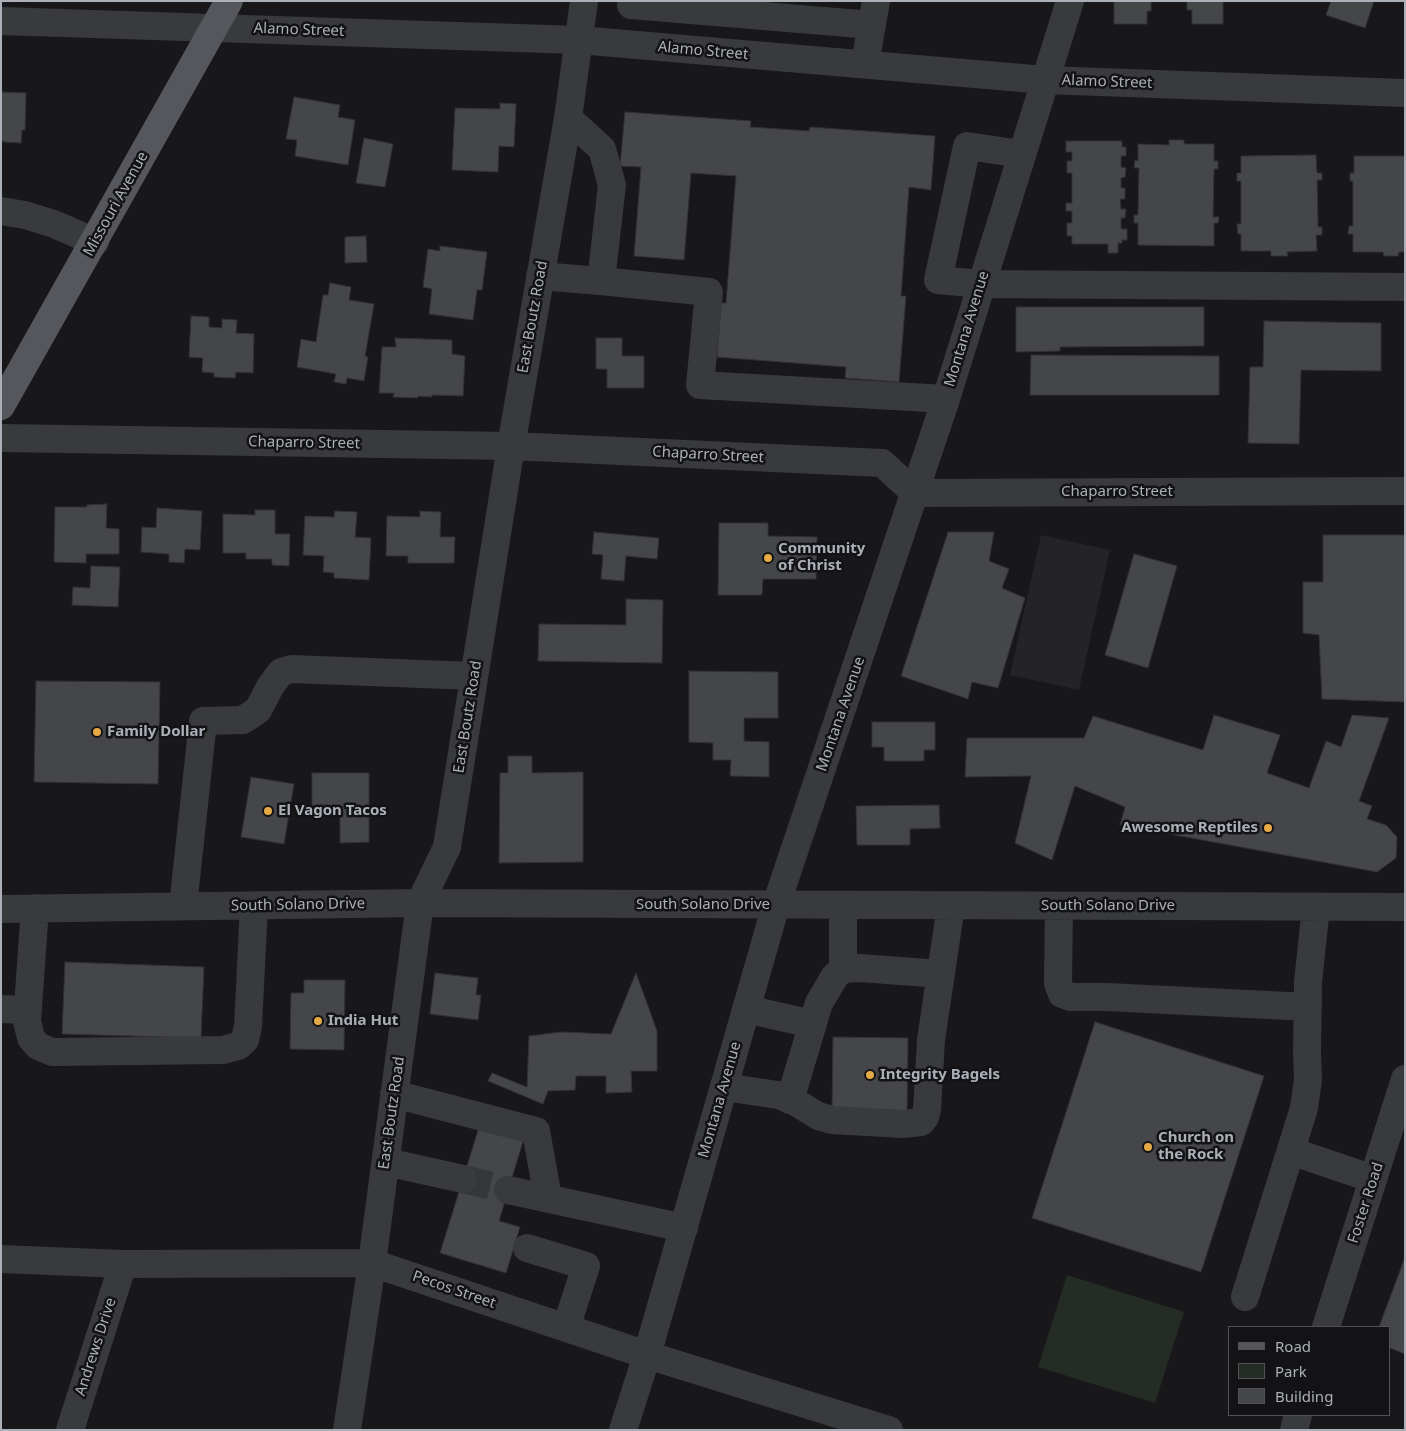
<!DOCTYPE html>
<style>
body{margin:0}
#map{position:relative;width:1406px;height:1431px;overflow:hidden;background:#18181a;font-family:"Noto Sans",sans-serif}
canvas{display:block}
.frame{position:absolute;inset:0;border:2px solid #abb0b8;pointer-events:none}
.legend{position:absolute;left:1228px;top:1326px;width:162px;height:90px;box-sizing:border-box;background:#131315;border:1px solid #505256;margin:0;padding:6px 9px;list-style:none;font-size:15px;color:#abb0b8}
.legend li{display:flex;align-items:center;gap:10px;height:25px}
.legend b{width:25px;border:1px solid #505256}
</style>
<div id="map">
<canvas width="1406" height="1431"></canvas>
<div class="frame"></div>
<ul class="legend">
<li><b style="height:6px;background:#55575d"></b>Road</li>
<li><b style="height:14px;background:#242c25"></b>Park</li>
<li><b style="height:14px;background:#45464a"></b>Building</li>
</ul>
</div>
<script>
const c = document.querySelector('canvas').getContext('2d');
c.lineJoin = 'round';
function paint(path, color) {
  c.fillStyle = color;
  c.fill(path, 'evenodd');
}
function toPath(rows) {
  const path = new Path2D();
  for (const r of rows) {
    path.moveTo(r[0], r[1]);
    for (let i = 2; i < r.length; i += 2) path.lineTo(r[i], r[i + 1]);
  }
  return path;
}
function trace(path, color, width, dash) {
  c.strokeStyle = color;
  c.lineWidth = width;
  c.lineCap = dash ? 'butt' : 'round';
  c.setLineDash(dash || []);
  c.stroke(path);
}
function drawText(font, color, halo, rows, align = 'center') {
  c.font = font + ' "Noto Sans",sans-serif';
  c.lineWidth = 5;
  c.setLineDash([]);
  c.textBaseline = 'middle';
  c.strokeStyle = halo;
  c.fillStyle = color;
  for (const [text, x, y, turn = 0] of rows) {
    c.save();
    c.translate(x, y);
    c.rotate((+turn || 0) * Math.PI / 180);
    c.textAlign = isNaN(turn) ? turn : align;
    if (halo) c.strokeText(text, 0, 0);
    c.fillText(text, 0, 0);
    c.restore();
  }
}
paint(toPath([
 [1041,535,1110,550,1079,690,1010,675]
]), '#242427');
paint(toPath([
 [1067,1275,1184,1312,1155,1403,1038,1367]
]), '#242c25');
const building = toPath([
 [1114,1,1151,1,1151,11,1147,11,1147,24,1114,24,1114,1],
 [1187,1,1223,1,1223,24,1192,24,1192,10,1187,10,1187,1],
 [1331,1,1374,1,1365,28,1326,15,1331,1],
 [1,92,26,93,25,130,22,130,21,143,4,142,1,140,1,92],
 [294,97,340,105,338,117,355,120,348,165,295,156,297,140,286,139,294,97],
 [500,103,516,104,514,147,499,146,498,172,452,170,455,108,500,109,500,103],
 [625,112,751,121,750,127,809,131,810,127,935,136,931,190,909,187,901,296,906,296,899,382,845,378,846,367,717,357,721,303,726,303,736,176,691,173,684,260,634,256,641,167,620,166,625,112],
 [364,138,393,144,385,187,356,183,364,138],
 [1169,140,1184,140,1184,144,1214,144,1214,161,1218,161,1218,169,1214,169,1213,217,1219,217,1218,223,1214,223,1214,246,1138,245,1138,223,1134,223,1134,215,1138,215,1139,168,1134,168,1135,160,1138,161,1138,144,1169,145,1169,140],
 [1066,141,1122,141,1122,147,1126,147,1126,156,1121,156,1121,167,1126,168,1125,177,1121,178,1121,188,1125,188,1125,199,1120,199,1121,209,1126,209,1125,218,1121,218,1121,229,1127,229,1127,240,1122,240,1122,243,1118,243,1118,253,1108,253,1108,244,1072,244,1072,236,1067,236,1067,223,1072,223,1072,211,1066,211,1066,203,1072,203,1072,173,1067,173,1067,161,1072,161,1072,152,1066,152,1066,141],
 [1316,155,1317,173,1322,173,1322,180,1317,180,1318,227,1322,227,1322,235,1316,235,1317,251,1287,252,1288,256,1271,256,1271,251,1241,251,1241,234,1238,234,1237,224,1241,224,1241,181,1237,181,1237,173,1241,173,1241,156,1316,155],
 [1354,156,1405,156,1405,252,1399,252,1398,256,1384,256,1383,252,1353,252,1353,234,1348,234,1349,226,1353,226,1353,181,1350,181,1350,173,1354,173,1354,156],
 [366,236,367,262,345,263,345,237,366,236],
 [440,246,487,252,482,290,477,290,473,320,429,314,432,289,423,287,428,249,440,251,440,246],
 [330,283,351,287,349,300,374,304,365,356,368,357,364,381,347,378,346,384,334,382,336,374,297,367,301,339,316,342,323,295,328,295,330,283],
 [1016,307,1204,307,1204,346,1060,347,1060,351,1016,352,1016,307],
 [191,316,209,317,209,327,222,328,222,319,237,320,236,333,254,334,253,373,236,372,235,378,214,377,214,373,202,372,203,358,189,357,191,316],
 [1264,321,1381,323,1381,371,1301,370,1299,444,1248,443,1250,367,1263,367,1264,321],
 [395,338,452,340,452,354,465,356,463,396,432,395,432,397,418,396,418,398,393,397,394,393,379,393,382,347,396,347,395,338],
 [596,338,622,338,622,356,644,356,644,388,607,388,607,369,596,369,596,338],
 [1031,355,1219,356,1219,395,1030,395,1031,355],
 [107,504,106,528,119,529,119,554,86,554,86,563,54,562,55,507,87,507,87,505,107,504],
 [157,508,202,511,200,550,185,549,184,563,169,562,169,554,141,552,142,527,156,528,157,508],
 [255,510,275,510,275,534,290,534,289,566,272,565,272,559,246,559,246,553,223,553,223,514,255,515,255,510],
 [335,511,357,512,355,537,371,538,369,580,334,578,334,573,323,572,324,556,303,555,305,516,334,517,335,511],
 [420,511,441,512,440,537,455,537,454,563,408,563,408,556,386,556,387,516,420,517,420,511],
 [719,523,768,523,768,536,817,537,816,579,763,579,762,595,718,595,719,523],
 [594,532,659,538,657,559,626,556,624,581,601,579,603,555,592,554,594,532],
 [948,532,994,532,989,561,1009,569,1002,588,1025,598,998,688,972,682,968,699,901,676,948,532],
 [1323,535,1405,535,1405,702,1322,699,1319,635,1303,633,1303,582,1323,582,1323,535],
 [1134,554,1177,566,1148,668,1105,655,1134,554],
 [91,566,120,567,118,607,72,605,73,587,90,588,91,566],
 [626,599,663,600,662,663,538,661,539,624,626,625,626,599],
 [689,671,778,672,778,718,744,718,744,741,769,742,769,777,730,776,731,760,713,760,713,743,689,742,689,671],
 [36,681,160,682,158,784,34,782,36,681],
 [1214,715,1280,735,1267,773,1309,788,1326,741,1341,747,1352,715,1389,718,1359,801,1372,806,1367,819,1386,825,1397,837,1396,858,1377,872,1120,825,1125,807,1075,786,1052,860,1015,843,1031,776,965,777,967,738,1084,738,1093,716,1203,750,1214,715],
 [872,722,935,722,935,750,924,750,924,761,884,761,884,747,872,747,872,722],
 [508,756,532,756,532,773,583,772,583,862,499,863,500,773,508,773,508,756],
 [312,773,369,773,369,842,340,843,340,811,312,811,312,773],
 [251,777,294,784,284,844,241,837,251,777],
 [939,805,940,828,910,829,910,845,857,845,856,806,939,805],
 [65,962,204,967,201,1038,62,1034,65,962],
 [435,973,478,978,476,995,481,995,478,1020,430,1014,435,973],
 [636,973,657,1031,657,1071,631,1071,632,1092,606,1093,606,1076,576,1076,575,1090,548,1091,543,1104,488,1081,492,1073,527,1087,529,1036,561,1032,611,1034,636,973],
 [304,980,345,980,344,1050,290,1049,291,993,304,993,304,980],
 [1095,1022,1264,1076,1201,1272,1032,1218,1095,1022],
 [833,1037,908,1038,907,1112,832,1111,833,1037],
 [480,1124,524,1138,499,1221,520,1227,506,1273,440,1253,480,1124],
 [1404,1260,1405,1261,1405,1354,1390,1348,1390,1327,1379,1327,1404,1260]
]);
paint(building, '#45464a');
trace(building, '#323235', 1);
trace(toPath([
 [463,1179,508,1190]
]), '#35363a', 28, [28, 14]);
trace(toPath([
 [631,5,872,25],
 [1,21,579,40,1045,80,1405,93],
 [865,64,876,1],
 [1021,154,967,146,938,280,981,284,1405,287],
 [1,211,25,215,54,224,95,242],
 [540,276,601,281,612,185,602,149,568,118],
 [601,281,709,292,700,385,946,399],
 [1,438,511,446,882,463,915,493,1405,491],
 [183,906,203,721,243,720,258,710,270,687,281,672,292,669,474,676],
 [843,906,843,969],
 [1059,906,1058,983,1062,994,1070,997,1107,997,1308,1007],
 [35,908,27,1021,31,1038,38,1046,52,1052,223,1050,238,1046,245,1040,248,1026,254,906],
 [1,909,420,903,1405,907],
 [1,1009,28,1010],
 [746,1009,812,1024],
 [724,1087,778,1095,794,1101,818,1116,832,1120,903,1124,921,1122,925,1117,927,1109,931,1040,951,906],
 [394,1094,536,1131,548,1198],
 [790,1100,819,1003,835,976,843,969,860,968,941,974],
 [1291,1151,1373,1179],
 [386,1162,463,1179],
 [508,1190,684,1228],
 [527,1248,586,1266,566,1328],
 [1,1259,123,1264,372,1263,647,1355,889,1430],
 [1245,1297,1304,1108,1308,1080,1307,1052,1308,982,1316,907],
 [1326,1327,1405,1079],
 [70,1430,123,1264],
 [347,1430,372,1263,420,903,447,847,511,446,568,118,584,1],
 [623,1430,647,1355,776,905,946,399,1070,1],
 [1294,1430,1298,1415]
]), '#393a3e', 28);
trace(toPath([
 [1,406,229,1]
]), '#55575d', 28);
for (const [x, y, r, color] of [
 [768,558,5,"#e6aa44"],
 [97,732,5,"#e6aa44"],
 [268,811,5,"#e6aa44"],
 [1268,828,5,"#e6aa44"],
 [318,1021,5,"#e6aa44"],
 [870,1075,5,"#e6aa44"],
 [1148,1147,5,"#e6aa44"]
]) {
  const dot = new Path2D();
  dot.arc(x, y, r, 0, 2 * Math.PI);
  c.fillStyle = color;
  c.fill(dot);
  trace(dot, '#131315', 2);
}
drawText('15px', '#abb0b8', '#131315', [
 ["Alamo Street",299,30,2],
 ["Alamo Street",703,51,5],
 ["Alamo Street",1107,82,2],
 ["Missouri Avenue",116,204,-61],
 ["East Boutz Road",533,317,-80],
 ["Montana Avenue",967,329,-73],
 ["Chaparro Street",304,443,1],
 ["Chaparro Street",708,455,3],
 ["Chaparro Street",1117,492],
 ["Montana Avenue",841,714,-71],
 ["East Boutz Road",468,717,-81],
 ["South Solano Drive",298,905,-1],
 ["South Solano Drive",703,905],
 ["South Solano Drive",1108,906],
 ["Montana Avenue",720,1100,-74],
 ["East Boutz Road",392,1113,-82],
 ["Foster Road",1366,1203,-72],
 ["Pecos Street",454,1290,19],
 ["Andrews Drive",96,1347,-72]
]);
drawText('bold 15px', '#abb0b8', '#131315', [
 ["Community",778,549],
 ["of Christ",778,566],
 ["Family Dollar",107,732],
 ["El Vagon Tacos",278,811],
 ["Awesome Reptiles",1258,828,"right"],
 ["India Hut",328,1021],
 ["Integrity Bagels",880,1075],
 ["Church on",1158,1138],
 ["the Rock",1158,1155]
], 'left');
</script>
